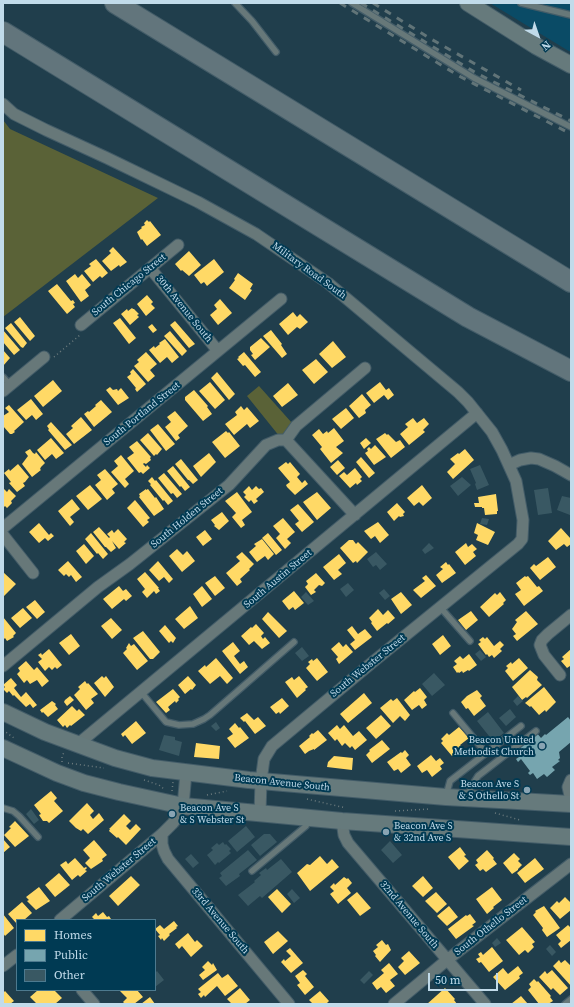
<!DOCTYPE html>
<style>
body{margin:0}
#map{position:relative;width:574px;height:1007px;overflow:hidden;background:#203e4c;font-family:"Source Serif 4",serif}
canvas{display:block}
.frame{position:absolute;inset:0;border:4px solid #c1dbea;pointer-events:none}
.legend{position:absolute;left:16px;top:919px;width:140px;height:72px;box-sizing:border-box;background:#003a53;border:1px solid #4d7a8f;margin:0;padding:5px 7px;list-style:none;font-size:12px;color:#c1dbea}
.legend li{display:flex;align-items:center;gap:8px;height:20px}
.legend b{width:20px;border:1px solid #4d7a8f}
.north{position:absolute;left:518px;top:16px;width:40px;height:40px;-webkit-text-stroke:3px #003a53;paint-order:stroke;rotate:140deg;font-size:11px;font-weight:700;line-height:16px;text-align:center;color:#c1dbea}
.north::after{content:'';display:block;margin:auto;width:14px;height:18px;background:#c1dbea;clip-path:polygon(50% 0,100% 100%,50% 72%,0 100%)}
.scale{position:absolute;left:428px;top:973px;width:70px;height:18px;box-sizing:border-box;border:2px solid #c1dbea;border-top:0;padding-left:5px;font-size:12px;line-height:14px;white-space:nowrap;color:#c1dbea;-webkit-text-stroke:3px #003a53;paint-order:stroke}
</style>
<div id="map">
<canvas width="574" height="1007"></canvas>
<div class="frame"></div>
<ul class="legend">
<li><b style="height:11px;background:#ffd966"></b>Homes</li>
<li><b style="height:11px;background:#76a5af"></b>Public</li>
<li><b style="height:11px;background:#395863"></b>Other</li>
</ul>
<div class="north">N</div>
<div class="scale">50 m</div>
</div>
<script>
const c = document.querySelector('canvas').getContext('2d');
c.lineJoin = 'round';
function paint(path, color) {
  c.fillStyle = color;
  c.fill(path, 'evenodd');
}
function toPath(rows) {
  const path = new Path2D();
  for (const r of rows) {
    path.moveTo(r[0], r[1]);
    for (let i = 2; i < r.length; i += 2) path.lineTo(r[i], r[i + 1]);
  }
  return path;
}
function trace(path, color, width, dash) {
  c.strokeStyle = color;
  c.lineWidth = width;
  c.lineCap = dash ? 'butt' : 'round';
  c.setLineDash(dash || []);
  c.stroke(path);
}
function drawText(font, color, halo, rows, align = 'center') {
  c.font = font + ' "Source Serif 4",serif';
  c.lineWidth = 4;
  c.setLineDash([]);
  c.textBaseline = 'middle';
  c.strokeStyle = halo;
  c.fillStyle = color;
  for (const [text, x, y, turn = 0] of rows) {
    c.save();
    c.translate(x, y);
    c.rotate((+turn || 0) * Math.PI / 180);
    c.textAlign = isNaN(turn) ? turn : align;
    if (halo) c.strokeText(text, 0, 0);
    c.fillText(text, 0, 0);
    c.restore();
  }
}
paint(toPath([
 [490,3,571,3,571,52,567,50]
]), '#0a4b66');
paint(toPath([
 [3,120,10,129,158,198,3,317],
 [259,386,292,423,288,430,280,437,247,396]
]), '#5a6237');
paint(toPath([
 [147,220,149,222,150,221,161,235,147,246,142,239,141,240,137,232,142,228,141,227,145,225,144,223],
 [113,247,127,262,120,267,119,265,111,271,102,261,111,253,109,251],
 [189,251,201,265,189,276,182,270,181,271,175,264],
 [96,259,108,273,102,278,100,276,93,282,84,271,91,266,89,264],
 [214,259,224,272,207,286,204,282,201,284,194,275],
 [238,273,253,284,250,289,252,290,245,300,229,288,235,280,234,279],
 [75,274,78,278,82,274,91,285,85,290,89,296,81,302,66,281],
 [57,284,71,301,73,300,75,303,73,304,75,307,67,314,48,291],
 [147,295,153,302,151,304,155,308,146,316,137,304],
 [220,299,232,313,218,325,210,315,217,309,214,305],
 [132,308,133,309,134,309,139,314,137,315,139,317,130,325,121,314,127,309,128,311],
 [293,312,297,317,300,314,308,322,300,329,297,327,288,335,279,324],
 [20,317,35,336,30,341,14,322],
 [120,318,136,338,129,344,113,323],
 [175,321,195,344,189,348,170,325],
 [11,323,27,343,23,348,21,347,5,328],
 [152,324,157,330,153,333,148,327],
 [3,330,20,350,14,355,3,342],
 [271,330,282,344,281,345,287,354,282,358,263,336],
 [170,331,187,351,182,356,164,336],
 [261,338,270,347,255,360,251,355,253,354,250,350,250,347],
 [165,339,179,357,172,363,167,357,160,363,149,350,154,346,155,348,160,344,159,343],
 [333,341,346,357,332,368,319,354],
 [3,350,10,358,3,366],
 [146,352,157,364,150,370,155,376,148,382,134,366,139,362,137,360],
 [244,352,261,372,255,377,245,365,243,366,237,359,239,358,238,357],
 [316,359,328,372,314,384,302,370],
 [133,369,146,384,137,392,135,389,136,388,127,377,131,374,130,372],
 [217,372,235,394,229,400,211,378],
 [53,380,62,391,43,407,34,396],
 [210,382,225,400,215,409,199,391],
 [380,382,386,390,389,388,394,395,388,400,384,395,374,403,366,393],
 [288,383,298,395,282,407,273,396],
 [110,387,113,390,117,389,118,391,121,388,129,398,118,405,106,390],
 [194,390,208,406,207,407,212,414,203,421,185,400,185,397],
 [362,394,371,405,365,410,366,413,359,418,349,406],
 [31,399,43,414,36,420,32,415,26,420,17,410],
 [101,400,112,412,94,427,84,414,88,411,89,412,96,406,95,405],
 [9,405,24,422,14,431,15,432,12,434,10,434,3,426,3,416,9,412,5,408],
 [241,406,244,410,247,407,259,421,250,428,247,424,234,435,225,424,237,415,235,412],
 [346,408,354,418,341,429,332,419],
 [175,411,188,426,178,435,180,438,176,441,165,427,171,422,167,417],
 [81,417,92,430,74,444,66,434,73,428,71,426],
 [413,418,417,423,424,418,429,424,423,430,425,432,409,445,400,434,408,427,405,424],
 [51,422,72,445,65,450,48,430,49,429,47,426],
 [158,424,175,444,166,451,150,430],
 [334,428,344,441,336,447,343,453,331,463,320,449,322,447,312,435,319,429,323,434,327,431,328,433],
 [226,431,228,433,229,432,240,446,225,458,212,442],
 [148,433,162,449,157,455,156,454,154,456,140,440],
 [385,433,387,435,388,434,396,442,400,440,405,447,391,458,376,439],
 [51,438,64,453,56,459,52,454,45,460,37,450],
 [366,438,371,443,364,449,360,443],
 [137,441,151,457,150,458,151,460,146,464,144,463,143,464,146,467,147,465,150,468,143,474,141,472,139,473,127,458,134,453,129,447],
 [375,445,386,457,374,465,365,453,368,451,367,449,369,447,371,449],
 [30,449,33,453,35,454,36,452,45,463,41,467,40,469,41,470,32,477,22,464,28,456,25,452],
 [465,449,474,460,453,479,447,472,455,464,450,459,458,453,459,454],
 [209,453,216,462,201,477,193,466],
 [121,455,134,471,125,479,129,484,125,488,111,472,118,466,114,461],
 [361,457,375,473,369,478,356,462],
 [181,459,198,480,193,484,189,480,188,480,175,464],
 [338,460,345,468,337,475,330,467],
 [286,462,288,464,290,462,300,474,297,477,302,483,305,480,308,484,295,495,287,487,286,485,290,482,278,468],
 [18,464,29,477,25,482,23,483,25,486,17,492,9,483,11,482,4,473,9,469,10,471],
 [173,466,190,487,185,491,181,486,180,487,167,471],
 [355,468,362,477,360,479,362,481,357,485,356,483,350,488,339,476,344,472,347,475],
 [105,469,118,484,112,489,115,493,107,500,95,485,101,480,97,475],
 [164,473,182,494,177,498,173,493,171,494,158,478],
 [152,477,155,481,156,480,173,501,168,505,164,500,163,501,150,485,151,484,148,481],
 [90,485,102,499,88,510,76,496],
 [422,485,432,498,423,506,419,502,414,506,407,498],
 [249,486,252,490,256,486,259,489,261,488,264,492,256,499,258,501,254,504,251,500,249,502,244,497,246,495,243,492],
 [3,488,7,492,9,489,16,496,11,501,12,503,7,508,5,506,3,508],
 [146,489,146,490,148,489,155,498,156,497,164,509,154,516,139,497,140,496,139,494],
 [237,492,252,512,242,520,245,525,241,528,232,517,236,513,225,501],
 [317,492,331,508,317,520,303,502],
 [496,494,498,511,497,511,497,514,485,515,484,508,482,508,482,507,475,507,474,503,479,503,478,497],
 [72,499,80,509,70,517,74,522,70,526,58,511],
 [135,500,150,518,147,520,149,522,143,527,127,508],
 [397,503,405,512,403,514,404,516,400,517,399,516,394,521,387,512],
 [298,504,314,522,302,532,295,524,299,521,290,510],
 [222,512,229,521,219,530,214,526,215,525,211,520],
 [283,518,295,532,287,539,291,543,285,549,276,538,280,534,273,526],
 [378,522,389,535,380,543,375,536,371,539,364,531],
 [39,523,49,535,51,533,54,536,48,541,45,538,39,543,29,532],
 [477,523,495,532,488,545,476,540,478,535,474,533],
 [99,527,109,538,110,537,107,534,112,530,114,533,118,529,127,539,124,542,126,543,119,549,112,541,116,548,111,552,106,547,105,547,93,532],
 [561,528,571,539,571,544,567,547,564,544,556,550,548,541],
 [205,530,212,539,203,546,196,537],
 [91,533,108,554,103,559,98,553,97,554,85,539],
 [268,533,282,550,276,555,262,538],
 [262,539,274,554,268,560,265,556,257,562,249,552,256,546,254,544],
 [349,540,353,540,356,544,358,542,368,552,357,563,356,561,353,563,340,548],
 [466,543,468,547,472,544,477,549,473,552,476,556,465,565,455,552],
 [84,544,94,556,86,564,76,551],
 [177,549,183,555,187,551,195,561,182,572,169,556],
 [242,552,254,564,249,569,250,570,240,579,242,582,237,586,226,573,240,561,236,557],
 [339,554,346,563,338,570,342,574,334,580,323,567],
 [548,557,556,567,540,580,530,568,534,564,536,566],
 [68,561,82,577,76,582,71,575,69,577,66,574,64,576,58,570],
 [158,561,173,579,169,583,164,577,159,581,149,570],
 [446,562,448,565,449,564,456,573,442,583,436,575,443,569,440,567],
 [3,572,16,584,3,597],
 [145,572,159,588,158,588,160,591,156,594,154,591,147,598,142,592,145,589,137,579],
 [316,573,325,583,322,586,319,585,314,590,316,592,311,595,305,587,308,584,306,581],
 [426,575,436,586,421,598,413,590,425,581,422,578],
 [215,576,225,588,215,596,205,583],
 [525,576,526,577,528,576,537,587,539,586,543,591,524,606,515,594,521,590,516,583],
 [119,586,123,591,126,589,132,596,126,601,124,599,112,609,103,599],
 [202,586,212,599,202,607,193,594],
 [294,591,304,603,295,610,293,607,289,610,282,601],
 [401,592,412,605,401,614,391,599],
 [500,592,506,600,503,603,504,604,489,617,480,607,495,593,497,595],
 [35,600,45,612,37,619,26,607],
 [190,606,198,618,184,629,175,619],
 [23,608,32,618,20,628,11,618],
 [378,609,383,615,388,610,395,618,388,624,387,623,377,631,371,623,372,622,369,618],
 [471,611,478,620,466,630,458,620],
 [526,611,538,624,517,641,513,636,516,634,512,629,517,622,515,620],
 [268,612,287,631,279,638,262,619],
 [3,617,16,633,13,636,14,637,7,641,5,638,3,640],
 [111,618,122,630,112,639,101,626],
 [256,624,264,633,261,636,263,639,265,637,270,643,262,649,254,641,249,645,241,636,251,627,252,628],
 [165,625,176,638,173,643,171,641,169,643,159,631],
 [352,626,358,634,365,629,372,637,355,650,350,644,355,640,347,630],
 [143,631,160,652,153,659,150,659,133,638],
 [71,634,80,646,69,655,59,643],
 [443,635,451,646,440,655,432,644],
 [483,637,485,639,487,637,494,646,500,641,504,645,500,649,502,651,494,658,492,655,489,657,487,654,486,655,478,644,481,642,479,640],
 [233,642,240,651,234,656,240,664,244,661,248,667,240,674,222,651],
 [339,642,343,647,346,644,353,652,339,664,336,659,338,657,331,649],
 [129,643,131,646,134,644,148,661,137,670,123,653,127,649,126,648],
 [49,649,62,665,57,669,55,667,52,670,49,667,45,671,38,662,42,659,38,655,41,653,42,655],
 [571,649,571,668,570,666,567,668,561,661,564,659,562,657],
 [469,654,477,665,469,671,468,670,463,673,462,671,459,673,458,672,457,673,453,667,457,664,454,661,460,656,463,659],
 [216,658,233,678,227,684,220,676,210,684,198,671,205,665,206,667],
 [317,658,328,672,317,681,306,668,310,664,308,662,312,659,313,661],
 [519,658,528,668,513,681,505,671,508,668,506,666,511,662,512,664],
 [26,661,34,670,37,667,49,681,42,687,37,680,30,684,27,680,24,683,17,674,20,671,18,668],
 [530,670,538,677,537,680,542,685,527,698,526,697,522,700,512,687],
 [102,676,104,678,106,676,114,687,105,697,94,683],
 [188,676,196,685,192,690,191,689,185,694,178,685],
 [299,676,308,687,305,689,306,690,297,698,285,682,292,677,294,680],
 [11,678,17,685,14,688,21,697,26,692,37,705,33,708,30,704,26,707,14,695,13,696,9,691,7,693,3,689,5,687,3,685],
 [85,681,87,684,88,683,98,694,91,699,94,703,86,710,74,695,80,689,78,687],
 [544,687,556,702,546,712,545,710,539,715,531,706,530,707,525,703],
 [420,688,427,697,424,700,427,705,422,709,419,705,412,710,404,700,414,691,415,692],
 [173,689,180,697,178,699,179,700,176,703,175,701,168,707,170,710,166,713,156,702],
 [477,690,482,696,480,698,486,706,474,716,468,708,466,709,461,702,467,696],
 [364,693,372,703,348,723,340,714],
 [70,696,74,700,67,706,64,702,65,700],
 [282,698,289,706,280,714,279,712,276,714,270,707],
 [397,698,410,715,405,721,400,716,393,723,380,708,391,699,393,701],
 [52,701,56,704,55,705,58,709,48,717,43,712,42,713,40,710],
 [72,706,77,711,79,709,85,715,71,726,70,725,67,728,65,725,63,727,57,720],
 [247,713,254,720,258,717,266,726,255,734,245,721,244,722,240,718],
 [381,715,391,726,376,739,366,728],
 [136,721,146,733,132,744,125,735,123,737,121,734],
 [235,723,239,728,240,727,249,738,235,748,227,738,233,734,229,729],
 [337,725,340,729,344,725,353,736,359,731,367,740,355,750,352,746,350,748,345,743,342,746,337,739,335,741,328,733],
 [459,727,469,738,460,745,462,748,452,756,441,743,443,741,441,739,447,733,449,735],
 [318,730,327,740,314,750,314,749,309,751,305,754,299,746,310,737,309,736,312,733,313,734],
 [382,740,390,749,372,763,366,755,370,751,369,750],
 [196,743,220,746,219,759,194,757],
 [405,750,409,755,406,758,411,765,401,773,398,769,394,771,387,762,401,752,402,753],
 [431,755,436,761,440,758,444,763,440,766,442,769,432,777,427,770,422,773,417,766],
 [334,756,353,758,352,770,327,767,328,762],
 [51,791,57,798,54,801,63,811,49,823,47,821,43,821,39,815,41,814,34,805],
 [87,803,94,811,90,815,93,819,99,813,104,820,88,834,83,829,81,831,76,828,69,821],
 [124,814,131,821,126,826,130,830,136,824,141,829,126,845,118,837,117,838,109,831,110,829,109,829],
 [15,821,29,836,15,847,4,835,11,828,9,827],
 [3,839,10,847,3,853],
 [94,840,107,855,102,859,103,861,91,869,85,863,90,858,83,850],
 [460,847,466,855,464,856,469,861,459,870,448,857],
 [487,850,494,858,493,859,497,864,486,872,483,869,480,871,475,865,478,863,476,860],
 [514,853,520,859,518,861,522,865,518,869,518,870,512,874,503,863],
 [320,856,327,864,332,859,339,867,310,891,297,873,307,864,310,865],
 [75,858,84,868,86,867,87,868,85,870,87,871,80,877,78,875,72,880,60,865,66,861,68,864],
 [535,858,544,869,525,883,517,873],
 [59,873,70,885,55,897,45,885],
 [131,876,140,885,118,906,109,896],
 [423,876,433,888,423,897,412,886],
 [344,877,347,879,348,878,352,883,347,888,351,893,338,904,330,894,334,891,330,887,334,883,335,885],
 [39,887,50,901,36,910,27,901,29,900,26,897],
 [492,887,502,900,493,907,494,908,487,914,476,899],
 [277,889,291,904,282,913,268,897],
 [357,892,371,908,360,916,347,900],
 [436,892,447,904,437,913,425,901],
 [565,897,570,902,571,901,571,910,560,919,550,908,557,901,559,903],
 [22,902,32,913,24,920,17,920,17,924,8,914],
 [449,906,458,917,447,926,437,916],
 [544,906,560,928,547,937,542,930,543,928,533,915,536,912,535,911],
 [103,912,107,917,109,916,111,919,95,920,92,917,96,913,98,916],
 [3,914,14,928,5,936,3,933],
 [470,914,476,922,472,925,474,926,456,939,448,929,466,915,467,916],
 [174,921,178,926,176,927,177,928,169,934,170,935,164,941,162,938,161,940,158,936,160,935,155,929,160,925,164,929],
 [568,925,570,927,571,926,571,940,561,948,558,944,561,941,556,935],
 [522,927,535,942,532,944,534,947,528,953,525,950,519,955,506,940],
 [278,931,288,941,273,954,264,942],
 [188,933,195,942,197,940,203,946,191,957,182,946,179,949,175,944],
 [382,940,386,945,388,944,391,950,380,962,375,956,376,955,373,951,378,947,376,945],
 [492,947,503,961,489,972,481,962,479,963,476,959,480,957,478,954,481,952,483,955],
 [290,948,303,963,291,973,281,962,284,959,285,961,291,956,286,951],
 [409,951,420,963,405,975,398,967,404,961,401,958],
 [559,960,561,963,565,960,571,966,571,986,553,966],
 [208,961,212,965,213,963,217,970,203,980,199,975,205,970,202,967],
 [389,963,398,974,390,980,395,986,386,993,381,987,377,990,372,983,384,973,381,970],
 [518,966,523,973,519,976,520,978,505,990,493,977,503,968,508,974],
 [303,970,307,974,305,976,314,987,305,995,297,985,300,983,295,976],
 [552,970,568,988,560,995,553,988,551,990,539,977,545,971,547,974],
 [218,973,222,978,228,974,238,986,225,996,217,986,205,997,204,995,201,998,198,994,201,992,198,989],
 [534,979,537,982,538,981,551,996,550,997,553,1001,548,1004,539,1004,528,990,531,987,529,984],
 [240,988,250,1000,245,1004,232,1004,227,999],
 [445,988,455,999,454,1000,457,1004,427,1004],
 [38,990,54,990,62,998,55,1004,41,1004,40,1003,37,1004,30,997],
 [121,990,137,990,143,997,134,1004,125,1004,123,1002,127,998,120,991],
 [5,991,14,1001,10,1004,3,1004,3,993],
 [320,991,329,1001,326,1004,313,1004,309,1000],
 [521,996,528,1004,511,1004],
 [150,997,155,1004,141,1004]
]), '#ffd966');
paint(toPath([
 [568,717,571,721,571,742,559,752,560,758,558,760,560,761,552,767,555,770,547,777,544,774,537,779,533,773,530,775,528,773,530,771,521,759,518,762,516,759,519,757,514,751,536,732,541,738,545,734,546,735]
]), '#76a5af');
paint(toPath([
 [480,465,489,485,477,490,475,484,476,483,470,469],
 [462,477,471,485,458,496,450,486],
 [548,488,552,513,538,515,534,490],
 [562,496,571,498,570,515,557,510],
 [482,518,489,519,487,525,480,524],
 [429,543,434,548,425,554,422,550],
 [376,552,387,564,380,570,376,565,373,567,367,559],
 [348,583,354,590,346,597,340,589],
 [384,589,390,596,385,600,379,593],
 [306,592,314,601,308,605,301,597],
 [302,647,309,656,302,661,295,653],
 [480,650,486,657,481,661,475,654],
 [434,673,445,685,432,696,422,684],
 [518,696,523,701,517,706,513,701],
 [510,709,516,717,506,726,499,718],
 [488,712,504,733,493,741,477,721],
 [216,722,220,728,216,731,211,726],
 [164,735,175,737,175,740,182,742,179,756,159,750],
 [31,809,39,820,34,824,26,814],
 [246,826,255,837,237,852,228,841],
 [264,834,270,834,277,842,260,856,251,845],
 [390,841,402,855,393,863,381,850],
 [223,842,225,845,226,844,231,849,229,851,231,853,219,863,218,862,215,865,207,855,213,850,211,848,217,843,219,845],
 [248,850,257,860,239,874,240,876,226,886,219,878,222,876,220,873],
 [191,854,199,863,193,868,185,859],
 [281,859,292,872,262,898,260,896,248,906,238,895,255,882,254,881,261,875,259,873,266,868,267,870],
 [292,889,300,898,294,903,287,894],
 [497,938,501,943,495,947,492,943],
 [550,945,556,952,552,956,546,949],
 [157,971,164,980,155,987,155,973],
 [369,971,373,975,364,984,360,980]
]), '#395863');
const lane = toPath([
 [235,3,252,21,276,52],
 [352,3,474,78,571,127],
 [521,3,571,15],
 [3,377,10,385],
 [440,607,470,641],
 [141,692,166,722,179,725,193,724,204,719,210,715,294,642],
 [453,713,486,753],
 [446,796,450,781,521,726],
 [468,796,471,787,478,776,536,731],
 [3,808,13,811,19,816,38,837],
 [252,871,306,826,309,819],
 [565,1004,571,999]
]);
const street = toPath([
 [3,104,14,114,46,130,107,158,198,202,256,234,328,283,458,392,468,402,492,432,502,450,516,481,523,520,522,539,518,544,374,661,272,746,264,759,261,781,260,813],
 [150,268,218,351],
 [81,325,178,245],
 [3,391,44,357],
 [286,440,355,515],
 [509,465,520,460,531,458,539,459,555,466,571,475],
 [3,528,281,299],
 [3,535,33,573],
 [3,666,98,587,130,564,229,485,266,445,278,440,286,440,296,426,365,368],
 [560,675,544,655,540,645,542,640,548,634,571,615],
 [78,744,477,413],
 [571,780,568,787,571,800],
 [342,821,344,835,348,843,485,1004],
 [162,834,162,844,164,851,168,859,289,1004],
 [60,920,162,834,173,823,179,815,183,806,186,773],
 [3,966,17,955],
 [82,990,94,1004],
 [394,1004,447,960,571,864]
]);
const secondary = toPath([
 [468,3,536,46,571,65],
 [3,712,45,732,115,758,152,768,249,780,353,789,446,797,571,804],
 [3,748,57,773,84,783,119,792,183,806,342,821,571,837]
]);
const highway = toPath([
 [115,3,571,282],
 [3,32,468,317,571,371]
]);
trace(lane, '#435c68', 8);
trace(street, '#435c68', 13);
trace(secondary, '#435c68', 18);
trace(highway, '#435c68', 22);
trace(toPath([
 [54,357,80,335],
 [3,730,14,738],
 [62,762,62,757,64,752],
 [68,763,104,768],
 [144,780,159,785,164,789],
 [172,791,173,782],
 [207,795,227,791],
 [307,799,346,808],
 [395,811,430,809],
 [495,813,520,820]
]), '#6b7a7d', 1.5, [1, 3]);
trace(lane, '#677879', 5.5);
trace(street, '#677879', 11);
trace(secondary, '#667a7c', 16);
trace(highway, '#62757c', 20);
trace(toPath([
 [340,3,459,76,571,134],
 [361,3,476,73,571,121],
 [373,3,431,39,521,90]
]), '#617478', 3, [7, 7]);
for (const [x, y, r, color] of [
 [542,746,4,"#89a4b3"],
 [527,790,4,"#89a4b3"],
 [172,814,4,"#89a4b3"],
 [386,832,4,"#89a4b3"]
]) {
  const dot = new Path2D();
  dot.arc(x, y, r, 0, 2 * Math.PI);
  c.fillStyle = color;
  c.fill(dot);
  trace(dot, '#003a53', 1.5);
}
drawText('10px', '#c1dbea', '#003a53', [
 ["Military Road South",309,271,36],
 ["South Chicago Street",129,285,-39],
 ["30th Avenue South",184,309,51],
 ["South Portland Street",142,414,-39],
 ["South Holden Street",187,518,-39],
 ["South Austin Street",278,579,-40],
 ["South Webster Street",368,666,-39],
 ["Beacon Avenue South",282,783,6],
 ["South Webster Street",119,870,-40],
 ["32nd Avenue South",409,915,50],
 ["33rd Avenue South",220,921,50],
 ["South Othello Street",491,926,-38]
]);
drawText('10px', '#c1dbea', '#003a53', [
 ["Beacon United",534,740],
 ["Methodist Church",534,752],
 ["Beacon Ave S",519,784],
 ["& S Othello St",519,796],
 ["Beacon Ave S",180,808,"left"],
 ["& S Webster St",180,820,"left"],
 ["Beacon Ave S",394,826,"left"],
 ["& 32nd Ave S",394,838,"left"]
], 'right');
</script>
